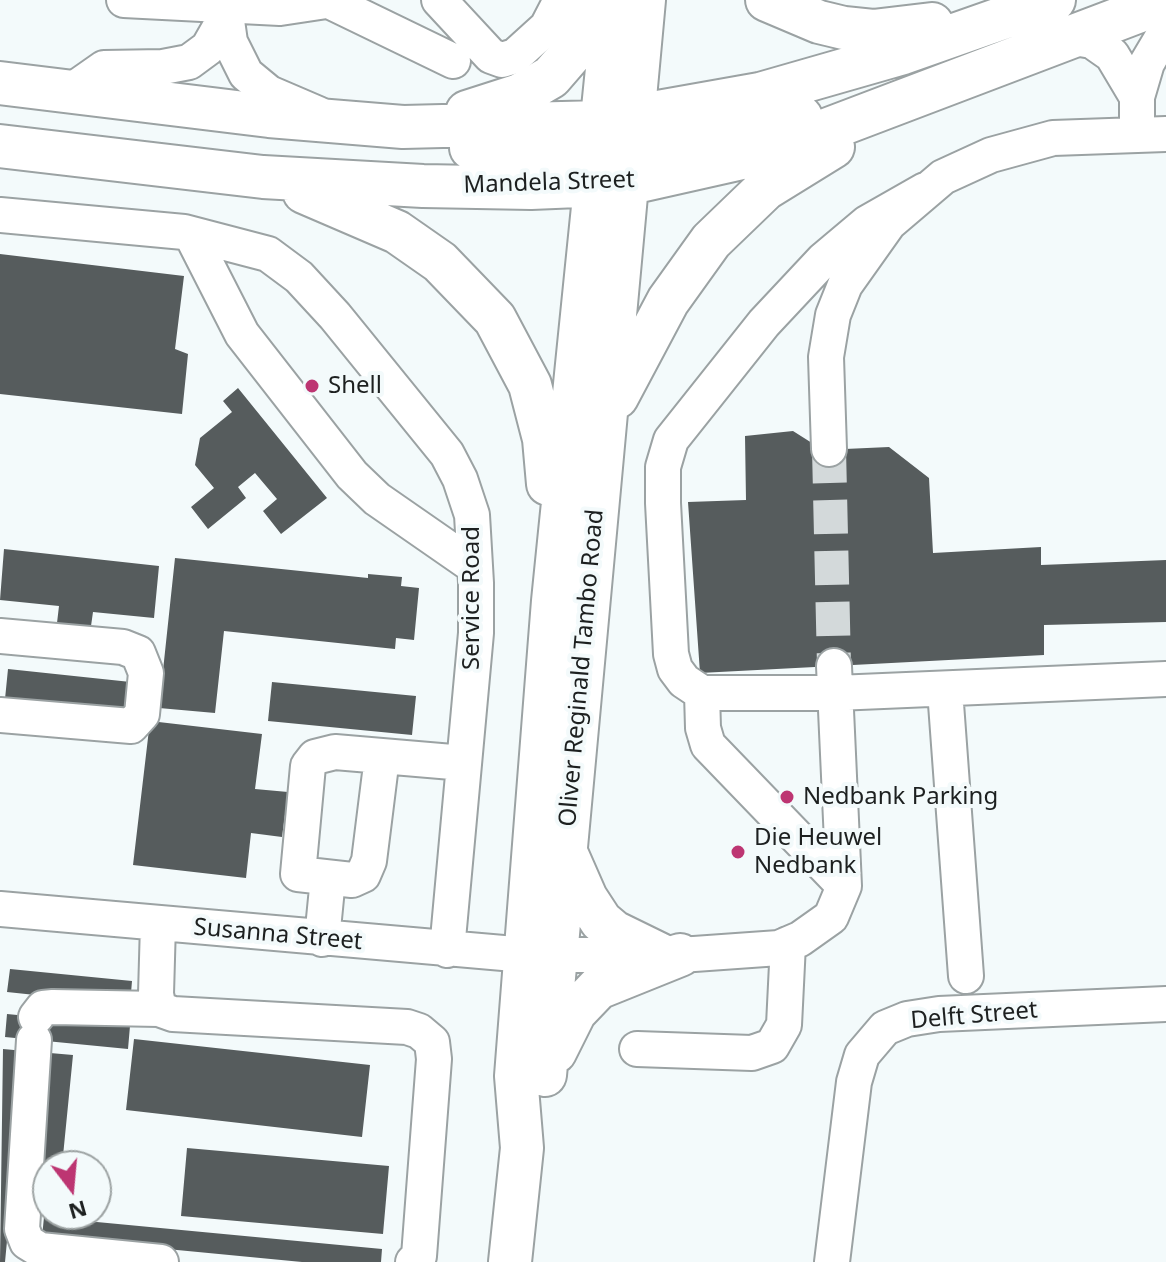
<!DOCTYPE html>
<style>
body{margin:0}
#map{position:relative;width:1166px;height:1262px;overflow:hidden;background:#f3fafb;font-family:"Noto Sans",sans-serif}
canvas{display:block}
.north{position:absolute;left:32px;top:1150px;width:80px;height:80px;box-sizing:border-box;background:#f3fafb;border:2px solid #9da3a3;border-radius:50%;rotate:164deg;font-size:22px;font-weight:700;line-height:32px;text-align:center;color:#1d2020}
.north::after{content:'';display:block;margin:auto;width:28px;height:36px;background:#bd3572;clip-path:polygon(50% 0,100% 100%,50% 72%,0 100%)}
</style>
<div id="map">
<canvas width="1166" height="1262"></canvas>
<div class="north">N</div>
</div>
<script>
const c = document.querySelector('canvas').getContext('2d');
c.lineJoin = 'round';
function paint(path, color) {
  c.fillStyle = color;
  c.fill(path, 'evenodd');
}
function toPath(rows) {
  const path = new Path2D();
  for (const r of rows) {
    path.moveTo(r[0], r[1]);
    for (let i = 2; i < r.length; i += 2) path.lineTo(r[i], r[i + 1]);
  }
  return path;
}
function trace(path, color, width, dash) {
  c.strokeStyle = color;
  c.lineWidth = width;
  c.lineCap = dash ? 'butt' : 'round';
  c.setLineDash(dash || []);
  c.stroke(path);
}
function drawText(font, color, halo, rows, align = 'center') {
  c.font = font + ' "Noto Sans",sans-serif';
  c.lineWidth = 8;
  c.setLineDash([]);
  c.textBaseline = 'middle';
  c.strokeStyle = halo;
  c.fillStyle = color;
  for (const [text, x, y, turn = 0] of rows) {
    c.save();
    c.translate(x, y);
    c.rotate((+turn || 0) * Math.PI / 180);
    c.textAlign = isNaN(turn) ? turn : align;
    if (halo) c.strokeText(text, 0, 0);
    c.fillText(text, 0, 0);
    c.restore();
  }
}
paint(toPath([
 [0,254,184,276,175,349,188,354,182,414,0,394],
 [238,388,327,498,281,534,263,511,277,499,255,473,238,487,246,498,208,529,191,507,214,488,195,465,200,438,232,412,223,401],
 [793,431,823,450,889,447,929,478,933,553,1041,547,1041,565,1166,560,1166,622,1044,625,1044,655,700,673,688,502,746,500,745,436],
 [4,549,159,566,154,618,93,612,91,626,57,623,59,606,0,600],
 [175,558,368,578,368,574,402,577,401,586,419,588,414,640,396,638,395,649,224,631,215,713,159,708],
 [8,669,140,683,135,723,4,709],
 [272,682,416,696,412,735,268,721],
 [150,721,262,734,255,789,288,792,282,837,251,833,246,878,133,865],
 [10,969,132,981,130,1005,7,992],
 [7,1014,130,1026,128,1049,5,1037],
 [134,1039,370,1065,362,1137,126,1110],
 [3,1049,25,1051,5,1262,0,1262],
 [50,1053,73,1055,62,1166,48,1166,48,1204,34,1203],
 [187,1148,389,1166,383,1234,181,1216],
 [44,1217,382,1249,381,1262,302,1262,42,1237]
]), '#565c5d');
trace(toPath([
 [829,449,834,666]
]), '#d3d9da', 34, [34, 17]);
const minor = toPath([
 [124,0,280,8,333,0],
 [439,0,491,56,502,60,515,56,547,27,561,0],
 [329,1,453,61],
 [225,7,230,42,246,74,269,93,318,114],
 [1069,37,1092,41,1112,55,1137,97],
 [74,89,104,68,163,67,189,62,208,48,224,20],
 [1137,135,1137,97,1147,63,1166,31],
 [925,190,867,223,823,260,764,323,671,440,663,467,663,503,671,654,675,669,684,681,702,693,836,693,1166,679],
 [0,215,184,232,268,254,299,277,335,316,447,454,460,479,472,515,476,583,476,633,447,950],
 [191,234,242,334,352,475,377,499,475,567],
 [829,449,826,357,833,315,845,285,889,223,943,177,991,155,1053,138,1166,134],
 [0,636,123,647,138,653,146,673,142,714,131,726,0,715],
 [945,690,966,976],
 [702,693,703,728,708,745,844,886],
 [382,757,369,861,363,875,352,880,298,874,308,766,315,757,335,752,464,763],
 [0,909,526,955,680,955,779,948,800,939,831,917,844,886,834,666],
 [158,924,156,994,159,1009],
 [322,939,328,878],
 [36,1017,43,1008,53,1007,159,1009,173,1014,407,1027,419,1031,432,1042,434,1059,419,1256,413,1262],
 [34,1040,22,1229,27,1242,40,1250,161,1262],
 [637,1049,752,1053,772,1046,784,1025,788,944],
 [832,1262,854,1082,862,1055,885,1028,907,1019,939,1014,1166,1004]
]);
const major = toPath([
 [767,0,819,22,844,28,873,31,932,24],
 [0,83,269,116,403,127,602,122,760,94,903,53,1054,0],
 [467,112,520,95,551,77,577,47,598,0],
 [623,134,653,143,801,117],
 [0,146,263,177,423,186,531,188,626,184,755,155,792,143,1166,1],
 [471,148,583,160,619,179],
 [304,192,397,232,440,262,495,319,530,385,544,439,548,484],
 [617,397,668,301,711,241,765,189,833,147],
 [568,857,586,898,601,921,614,932,661,955],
 [555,1052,575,1012,598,988,680,955],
 [545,1075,644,0],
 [510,1262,522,1148,516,1076,553,601,614,0]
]);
trace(minor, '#9ba2a3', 38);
trace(major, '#9ba2a3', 46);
trace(minor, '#fff', 34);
trace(major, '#fff', 42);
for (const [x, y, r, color] of [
 [312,386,8,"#bd3572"],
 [787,797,8,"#bd3572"],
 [738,852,8,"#bd3572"]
]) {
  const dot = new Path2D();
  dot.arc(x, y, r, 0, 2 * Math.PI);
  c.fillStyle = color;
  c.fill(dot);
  trace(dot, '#f3fafb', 3);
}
drawText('24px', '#1d2020', '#f3fafb', [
 ["Mandela Street",549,183,-2],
 ["Service Road",472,598,-90],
 ["Oliver Reginald Tambo Road",582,668,-85],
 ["Susanna Street",278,935,5],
 ["Delft Street",974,1016,-5]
]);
drawText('24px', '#1d2020', '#f3fafb', [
 ["Shell",328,386],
 ["Nedbank Parking",803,797],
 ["Die Heuwel",754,838],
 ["Nedbank",754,866]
], 'left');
</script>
